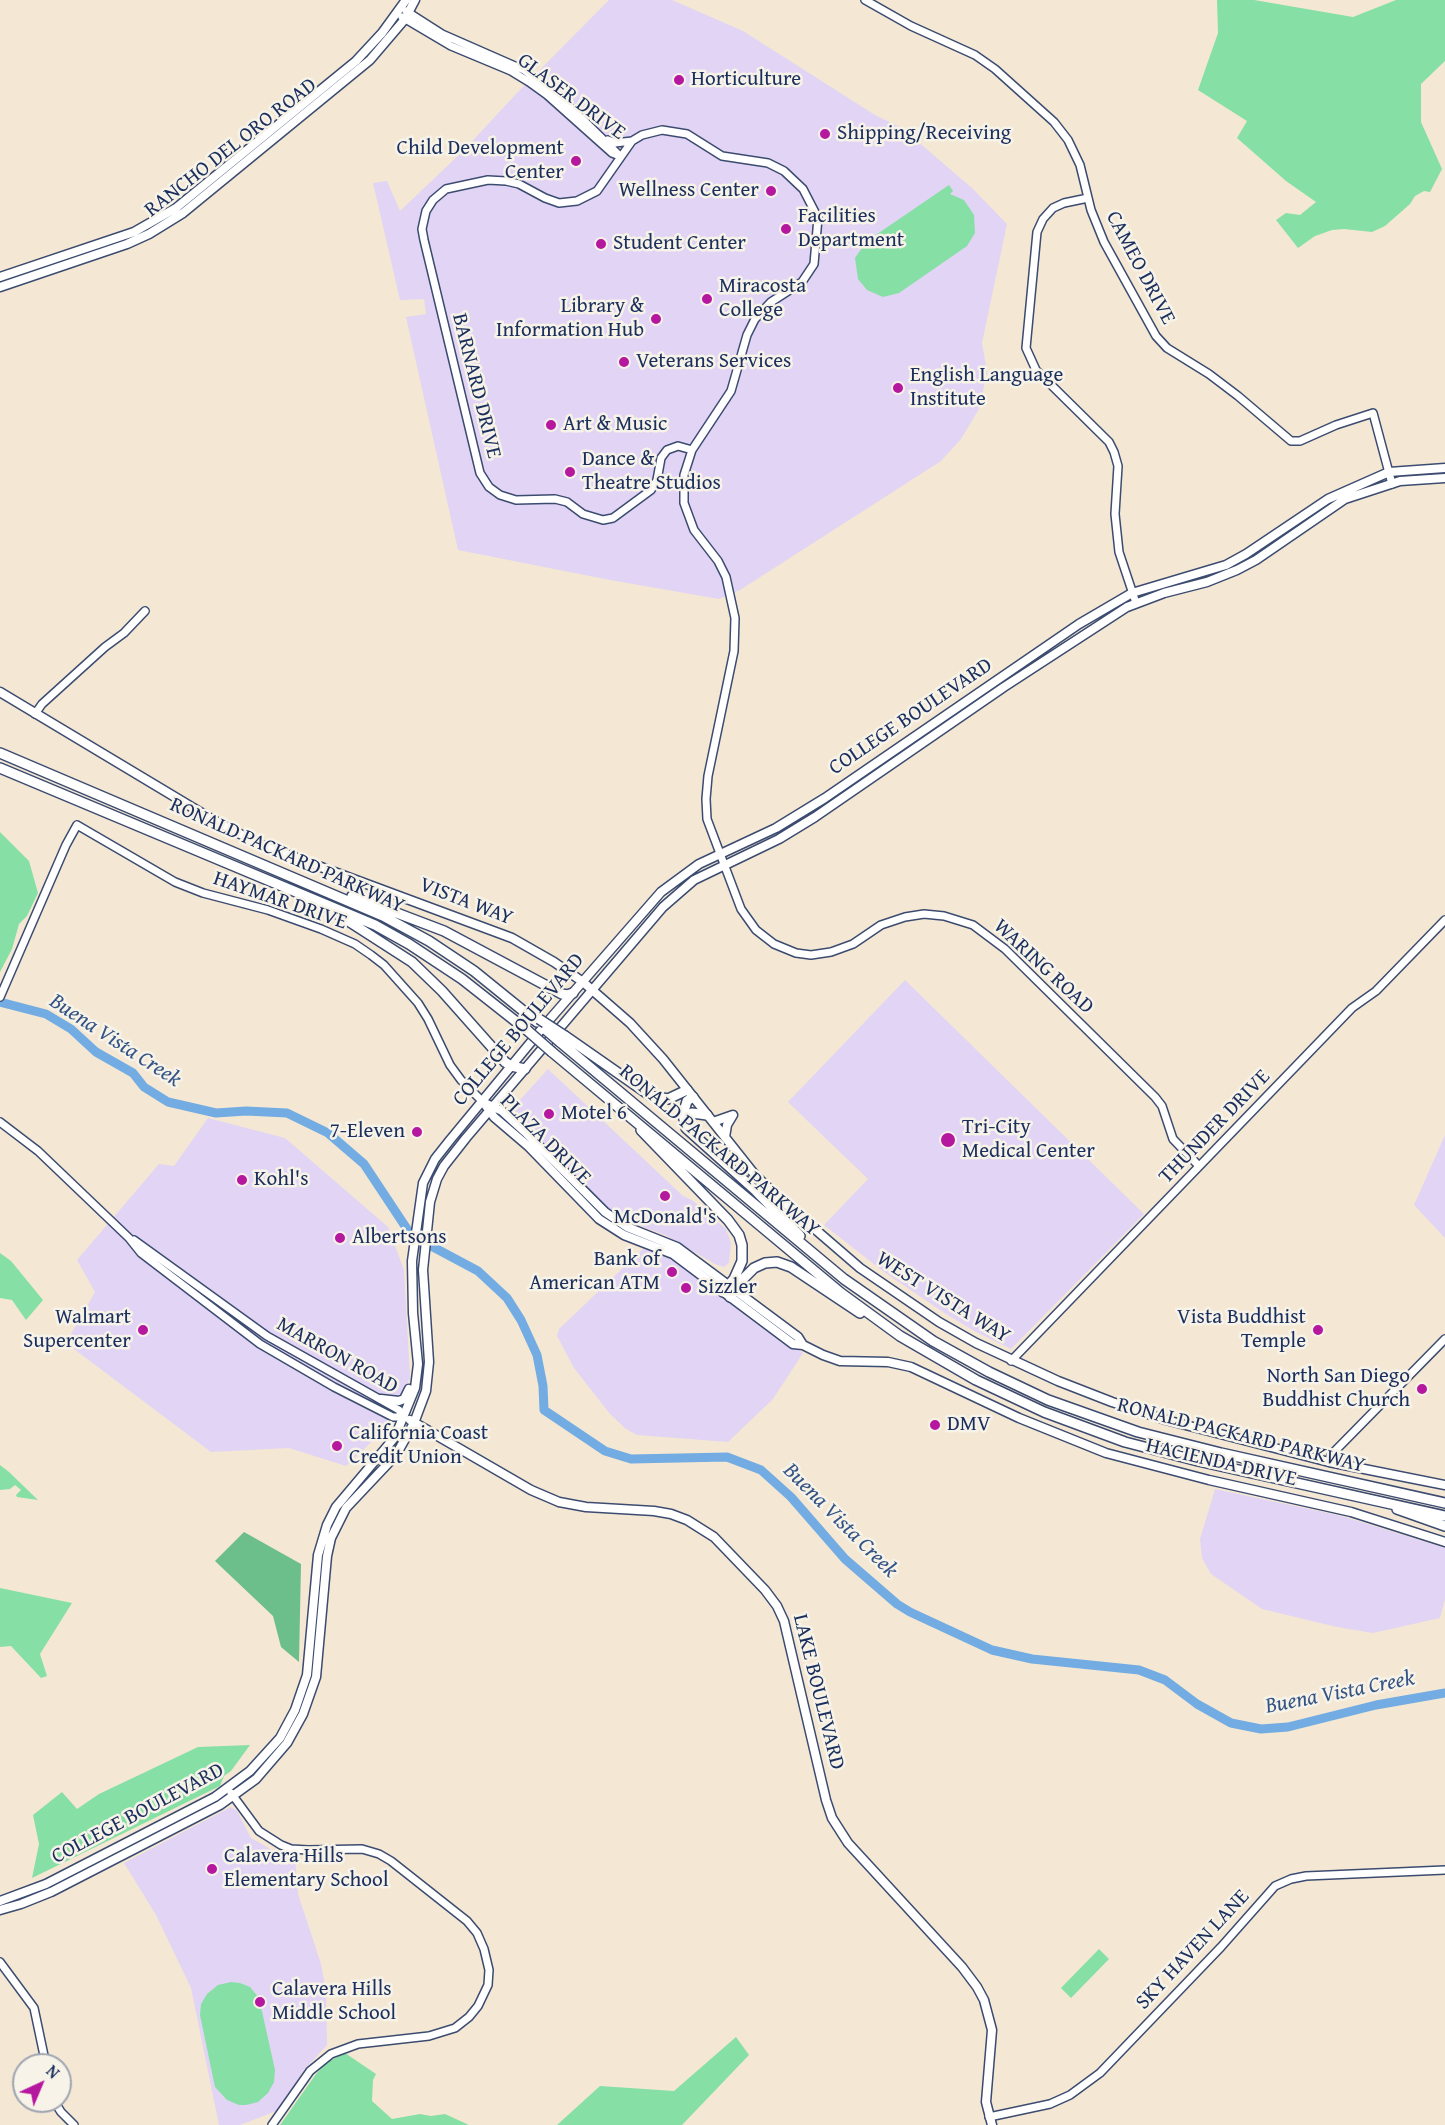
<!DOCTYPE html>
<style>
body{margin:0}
#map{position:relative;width:1445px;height:2125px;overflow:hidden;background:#f4e8d4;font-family:"Gentium Book Plus",serif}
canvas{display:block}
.north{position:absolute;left:12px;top:2053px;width:60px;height:60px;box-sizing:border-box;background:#f7f3e8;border:2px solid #9fa5b1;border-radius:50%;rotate:44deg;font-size:16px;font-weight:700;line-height:24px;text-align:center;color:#1b2f5e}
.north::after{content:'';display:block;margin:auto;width:21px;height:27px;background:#b5179e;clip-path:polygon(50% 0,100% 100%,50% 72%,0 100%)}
</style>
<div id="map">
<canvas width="1445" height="2125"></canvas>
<div class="north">N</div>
</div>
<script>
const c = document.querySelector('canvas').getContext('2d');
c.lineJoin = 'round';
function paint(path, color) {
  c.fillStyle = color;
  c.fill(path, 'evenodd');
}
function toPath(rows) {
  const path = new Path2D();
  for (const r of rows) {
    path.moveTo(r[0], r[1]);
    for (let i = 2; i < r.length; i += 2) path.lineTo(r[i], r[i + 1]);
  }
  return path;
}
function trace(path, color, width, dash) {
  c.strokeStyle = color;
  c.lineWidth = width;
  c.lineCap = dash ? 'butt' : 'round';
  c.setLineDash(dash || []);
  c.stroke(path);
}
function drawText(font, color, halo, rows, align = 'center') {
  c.font = font + ' "Gentium Book Plus",serif';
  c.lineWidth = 5;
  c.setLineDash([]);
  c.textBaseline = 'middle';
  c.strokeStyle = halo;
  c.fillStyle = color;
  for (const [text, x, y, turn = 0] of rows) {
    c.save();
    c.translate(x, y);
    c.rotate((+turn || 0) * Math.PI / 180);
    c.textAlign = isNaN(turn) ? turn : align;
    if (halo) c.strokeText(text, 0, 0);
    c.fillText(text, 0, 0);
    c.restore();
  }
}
paint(toPath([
 [609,0,672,0,743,31,875,115,902,128,972,188,1007,224,982,343,987,372,979,409,961,439,941,461,740,590,719,599,610,580,458,550,406,317,426,314,424,299,400,300,373,183,387,181,400,211,463,151,516,94],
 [905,980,1144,1214,1011,1349,976,1332,946,1314,884,1272,824,1225,868,1179,788,1102],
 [548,1069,683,1196,692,1200,726,1229,731,1243,729,1263,724,1267,715,1264,665,1235,627,1221,609,1211,510,1111],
 [208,1118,285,1138,388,1227,404,1270,410,1378,383,1431,346,1466,289,1448,211,1452,66,1343,95,1292,77,1260,159,1164,174,1166],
 [1445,1135,1445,1238,1414,1205],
 [646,1246,668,1255,722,1297,803,1353,773,1399,728,1442,637,1435,626,1429,610,1414,574,1368,557,1336,559,1329],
 [1215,1489,1342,1516,1445,1548,1445,1599,1440,1618,1373,1633,1337,1627,1262,1609,1211,1574,1202,1558,1200,1539],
 [231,1807,237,1811,251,1838,274,1851,289,1857,295,1857,298,1894,321,1964,326,1991,327,2045,303,2071,279,2110,240,2125,219,2125,191,1988,156,1915,124,1863]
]), '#e1d4f4');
paint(toPath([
 [1217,0,1254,0,1353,17,1396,0,1445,0,1445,61,1421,84,1421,122,1442,169,1430,192,1424,191,1415,196,1410,204,1385,226,1372,232,1344,229,1332,230,1315,236,1298,248,1276,220,1286,213,1300,215,1316,202,1286,181,1237,138,1247,121,1198,90,1218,33],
 [949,185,953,191,950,194,964,200,974,215,975,233,967,246,899,293,883,297,867,290,858,279,855,258,867,241],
 [0,832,29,861,38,893,27,916,19,924,12,949,0,972],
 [0,1253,11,1261,43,1300,26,1320,12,1300,0,1298],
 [0,1465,9,1472,38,1500,17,1497,16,1495,21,1490,15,1485,10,1489,0,1490],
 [0,1588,72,1603,40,1654,47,1676,41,1678,11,1646,0,1647],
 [250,1745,231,1771,224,1776,220,1786,32,1878,39,1844,33,1815,62,1792,77,1809,99,1794,198,1747],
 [1099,1949,1109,1959,1071,1998,1061,1988],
 [231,1982,240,1983,250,1987,259,1998,275,2070,274,2082,268,2093,258,2102,246,2105,239,2105,227,2100,215,2087,200,2015,201,2004,207,1994,218,1985],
 [736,2037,749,2055,682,2125,557,2125,600,2086,674,2091],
 [345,2053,376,2074,373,2080,372,2101,392,2119,420,2114,431,2116,445,2114,469,2125,280,2125,316,2074,326,2063]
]), '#86dfa5');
paint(toPath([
 [244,1532,301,1564,299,1662,281,1647,273,1616,215,1561]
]), '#6cbe8a');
trace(toPath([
 [0,1002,46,1014,71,1029,96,1052,133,1073,144,1087,168,1102,216,1113,246,1111,287,1113,328,1133,364,1164,409,1232],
 [433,1247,478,1271,507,1298,521,1320,537,1355,543,1386,544,1410,605,1451,631,1459,727,1457,761,1470,791,1497,845,1559,897,1604,910,1612,992,1650,1032,1659,1139,1670,1165,1680,1197,1704,1231,1723,1261,1729,1288,1727,1376,1705,1445,1693]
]), '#72ace2', 9);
const minor = toPath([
 [865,0,911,26,975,55,995,69,1054,122,1068,140,1080,165,1091,210,1104,242,1156,336,1167,348,1209,374,1238,396,1291,441,1300,441,1336,425,1373,413,1392,484],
 [406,11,442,34,524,70,562,99,620,156],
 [402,17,451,46,511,71,529,82,547,95,612,153,620,156],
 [608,140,615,143,632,141],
 [1088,198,1064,203,1053,208,1043,219,1037,232,1026,348,1036,370,1109,442,1114,452,1118,466,1115,514,1119,552,1136,603],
 [692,450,678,446,667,450,661,458,657,480,651,490,613,518,603,520,583,514,567,502,555,499,516,500,500,495,489,487,480,473,424,240,422,229,426,211,433,200,446,189,488,180,506,181,519,184,545,198,559,203,577,201,597,191,632,141,642,135,662,130,687,134,722,156,768,163,784,171,803,189,818,218,814,264,802,282,771,302,755,319,747,335,731,391,692,450,684,475,684,503,694,530,718,561,726,577,735,618,734,651,708,776,706,799,707,819,741,909,756,930,774,944,796,953,811,955,831,952,853,944,881,925,905,917,924,914,944,916,973,925,1005,949,1155,1097,1162,1106,1173,1139,1199,1166],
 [35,714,42,704,105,647,124,633,145,611],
 [0,997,66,845,77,825,175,882,203,893,268,910,321,929,355,944,371,955,384,965,418,1003,428,1019,450,1065,461,1080,482,1101],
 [0,1122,38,1151,129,1238,141,1253,260,1344,334,1387,393,1417,403,1417],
 [134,1240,267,1336,399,1410,403,1417],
 [1011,1361,1352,1008,1376,991,1445,920],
 [1329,1462,1331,1455,1445,1339],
 [231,1793,259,1831,281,1845,291,1849,308,1850,362,1849,379,1854,391,1861,467,1921,477,1933,484,1949,489,1970,488,1985,478,2006,469,2017,455,2028,429,2036,358,2044,331,2054,310,2071,272,2125],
 [0,1962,34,2008,46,2065],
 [54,2101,61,2112,74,2125],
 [989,2117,1050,2104,1070,2095,1100,2073,1221,1947,1275,1886,1291,1879,1306,1876,1445,1870]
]);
const major = toPath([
 [0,277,134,232,176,208,356,61,382,33,406,0],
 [0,287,127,244,149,234,183,213,370,60,405,19,415,0],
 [0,692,210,818,259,844,512,938,554,962,583,982,630,1023,663,1059,755,1175,780,1199,860,1268,939,1322,976,1343,1058,1381,1112,1402,1166,1420,1329,1462,1445,1485],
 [487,1104,502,1111,525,1132,605,1212,627,1227,677,1247,798,1337,803,1345],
 [486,1106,494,1117,528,1146,599,1219,624,1235,673,1254,793,1344,803,1345,823,1355,840,1361,888,1362,911,1367,1019,1418,1106,1453,1209,1480,1351,1512,1445,1542],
 [713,1122,733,1115,727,1125,725,1137],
 [381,1399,399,1401,404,1399,409,1389],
 [410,1420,531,1490,559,1502,586,1507,654,1511,671,1514,687,1520,714,1537,765,1590,777,1606,784,1621,826,1800,832,1818,848,1843,962,1967,977,1987,984,2000,992,2030,986,2102,992,2125],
 [0,1901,46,1884,215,1797,250,1771,280,1738,295,1710,307,1675,318,1555,327,1525,336,1507,395,1437,415,1388,418,1364,413,1313,412,1261,423,1183,435,1159,450,1140,550,1019,661,892,699,864,776,828,825,798,1079,624,1132,593,1226,565,1246,554,1328,499,1389,472,1445,468],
 [0,1910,21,1904,51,1892,220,1805,256,1779,287,1743,303,1714,316,1677,327,1556,331,1538,346,1508,396,1455,414,1423,426,1391,429,1362,423,1270,430,1202,437,1179,444,1166,466,1138,663,907,694,880,779,839,815,817,1004,687,1127,607,1164,593,1207,582,1237,570,1256,560,1345,499,1400,481,1445,478]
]);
const highway = toPath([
 [0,753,383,916,429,941,474,971,537,1022],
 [0,768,375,925,409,944,462,979,528,1031],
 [352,896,444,931,562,994,567,995,573,993],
 [328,908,412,962,442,991,505,1062,511,1066,525,1069],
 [565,1036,651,1096,668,1099,687,1090],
 [560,1042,844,1279,933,1341,989,1372,1048,1400,1138,1432,1221,1453,1445,1503],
 [552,1052,841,1293,900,1336,976,1380,1044,1412,1125,1442,1198,1461,1445,1516],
 [693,1097,687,1101,683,1115,686,1128,756,1191,800,1236],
 [686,1123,688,1116,692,1113,707,1115],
 [641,1130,728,1220,739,1235,742,1245,742,1261,734,1279,723,1292],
 [730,1297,739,1283,754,1268,765,1263,777,1262,791,1267,860,1313],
 [1397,1509,1445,1526]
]);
trace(minor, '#3c4b70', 10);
trace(major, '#3c4b70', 11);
trace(highway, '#3c4b70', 12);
trace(minor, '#fff', 7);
trace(major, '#fff', 8);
trace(highway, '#fff', 9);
const highwayBridge = toPath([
 [539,1019,565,1036],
 [546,1030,560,1042],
 [528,1031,552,1052]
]);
trace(highwayBridge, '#3c4b70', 12, []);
trace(highwayBridge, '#fff', 9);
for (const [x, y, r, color] of [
 [679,80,6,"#b5179e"],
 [825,134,6,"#b5179e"],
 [576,161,6,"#b5179e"],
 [771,191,6,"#b5179e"],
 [786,229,6,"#b5179e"],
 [601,244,6,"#b5179e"],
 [707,299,6,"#b5179e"],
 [656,319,6,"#b5179e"],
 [624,362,6,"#b5179e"],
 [898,388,6,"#b5179e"],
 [551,425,6,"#b5179e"],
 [570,472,6,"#b5179e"],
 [549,1114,6,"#b5179e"],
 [417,1132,6,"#b5179e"],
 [948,1140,8,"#b5179e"],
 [242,1180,6,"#b5179e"],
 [665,1196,6,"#b5179e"],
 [340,1238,6,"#b5179e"],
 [672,1272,6,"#b5179e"],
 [686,1288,6,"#b5179e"],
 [143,1330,6,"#b5179e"],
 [1318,1330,6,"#b5179e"],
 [1422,1389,6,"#b5179e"],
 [935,1425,6,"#b5179e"],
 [337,1446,6,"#b5179e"],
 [212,1869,6,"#b5179e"],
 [260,2002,6,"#b5179e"]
]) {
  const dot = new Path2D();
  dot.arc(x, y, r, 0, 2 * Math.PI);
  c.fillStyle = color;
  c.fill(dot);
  trace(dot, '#f7f3e8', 2);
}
drawText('21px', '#1b2f5e', '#f7f3e8', [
 ["Horticulture",691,80],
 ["Shipping/Receiving",837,134],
 ["Child Development",564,149,"right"],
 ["Center",564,173,"right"],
 ["Wellness Center",759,191,"right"],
 ["Facilities",798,217],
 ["Department",798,241],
 ["Student Center",613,244],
 ["Miracosta",719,287],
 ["College",719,311],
 ["Library &",644,307,"right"],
 ["Information Hub",644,331,"right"],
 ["Veterans Services",636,362],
 ["English Language",910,376],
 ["Institute",910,400],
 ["Art & Music",563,425],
 ["Dance &",582,460],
 ["Theatre Studios",582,484],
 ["Motel 6",561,1114],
 ["Tri-City",962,1128],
 ["Medical Center",962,1152],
 ["7-Eleven",405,1132,"right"],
 ["Kohl's",254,1180],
 ["McDonald's",665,1218,"center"],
 ["Albertsons",352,1238],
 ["Bank of",660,1260,"right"],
 ["American ATM",660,1284,"right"],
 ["Sizzler",698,1288],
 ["Walmart",131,1318,"right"],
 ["Supercenter",131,1342,"right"],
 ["Vista Buddhist",1306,1318,"right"],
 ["Temple",1306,1342,"right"],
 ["North San Diego",1410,1377,"right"],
 ["Buddhist Church",1410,1401,"right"],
 ["DMV",947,1425],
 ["California Coast",349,1434],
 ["Credit Union",349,1458],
 ["Calavera Hills",224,1857],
 ["Elementary School",224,1881],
 ["Calavera Hills",272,1990],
 ["Middle School",272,2014]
], 'left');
drawText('21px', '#1b2f5e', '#f7f3e8', [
 ["GLASER DRIVE",571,97,37],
 ["RANCHO DEL ORO ROAD",231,148,-38],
 ["CAMEO DRIVE",1140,268,62],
 ["BARNARD DRIVE",476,386,76],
 ["COLLEGE BOULEVARD",911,717,-34],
 ["RONALD PACKARD PARKWAY",287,856,24],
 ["HAYMAR DRIVE",280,901,19],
 ["VISTA WAY",466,902,21],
 ["WARING ROAD",1043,967,43],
 ["COLLEGE BOULEVARD",519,1030,-50],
 ["THUNDER DRIVE",1215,1127,-46],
 ["PLAZA DRIVE",545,1140,45],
 ["RONALD PACKARD PARKWAY",719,1151,40],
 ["WEST VISTA WAY",943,1298,32],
 ["MARRON ROAD",337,1356,29],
 ["RONALD PACKARD PARKWAY",1241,1436,14],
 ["HACIENDA DRIVE",1221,1463,13],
 ["LAKE BOULEVARD",818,1692,76],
 ["COLLEGE BOULEVARD",138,1814,-28],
 ["SKY HAVEN LANE",1193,1950,-47]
]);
drawText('italic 22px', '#355486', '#f7f3e8', [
 ["Buena Vista Creek",115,1041,33],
 ["Buena Vista Creek",840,1521,45],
 ["Buena Vista Creek",1340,1693,-11]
]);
</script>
